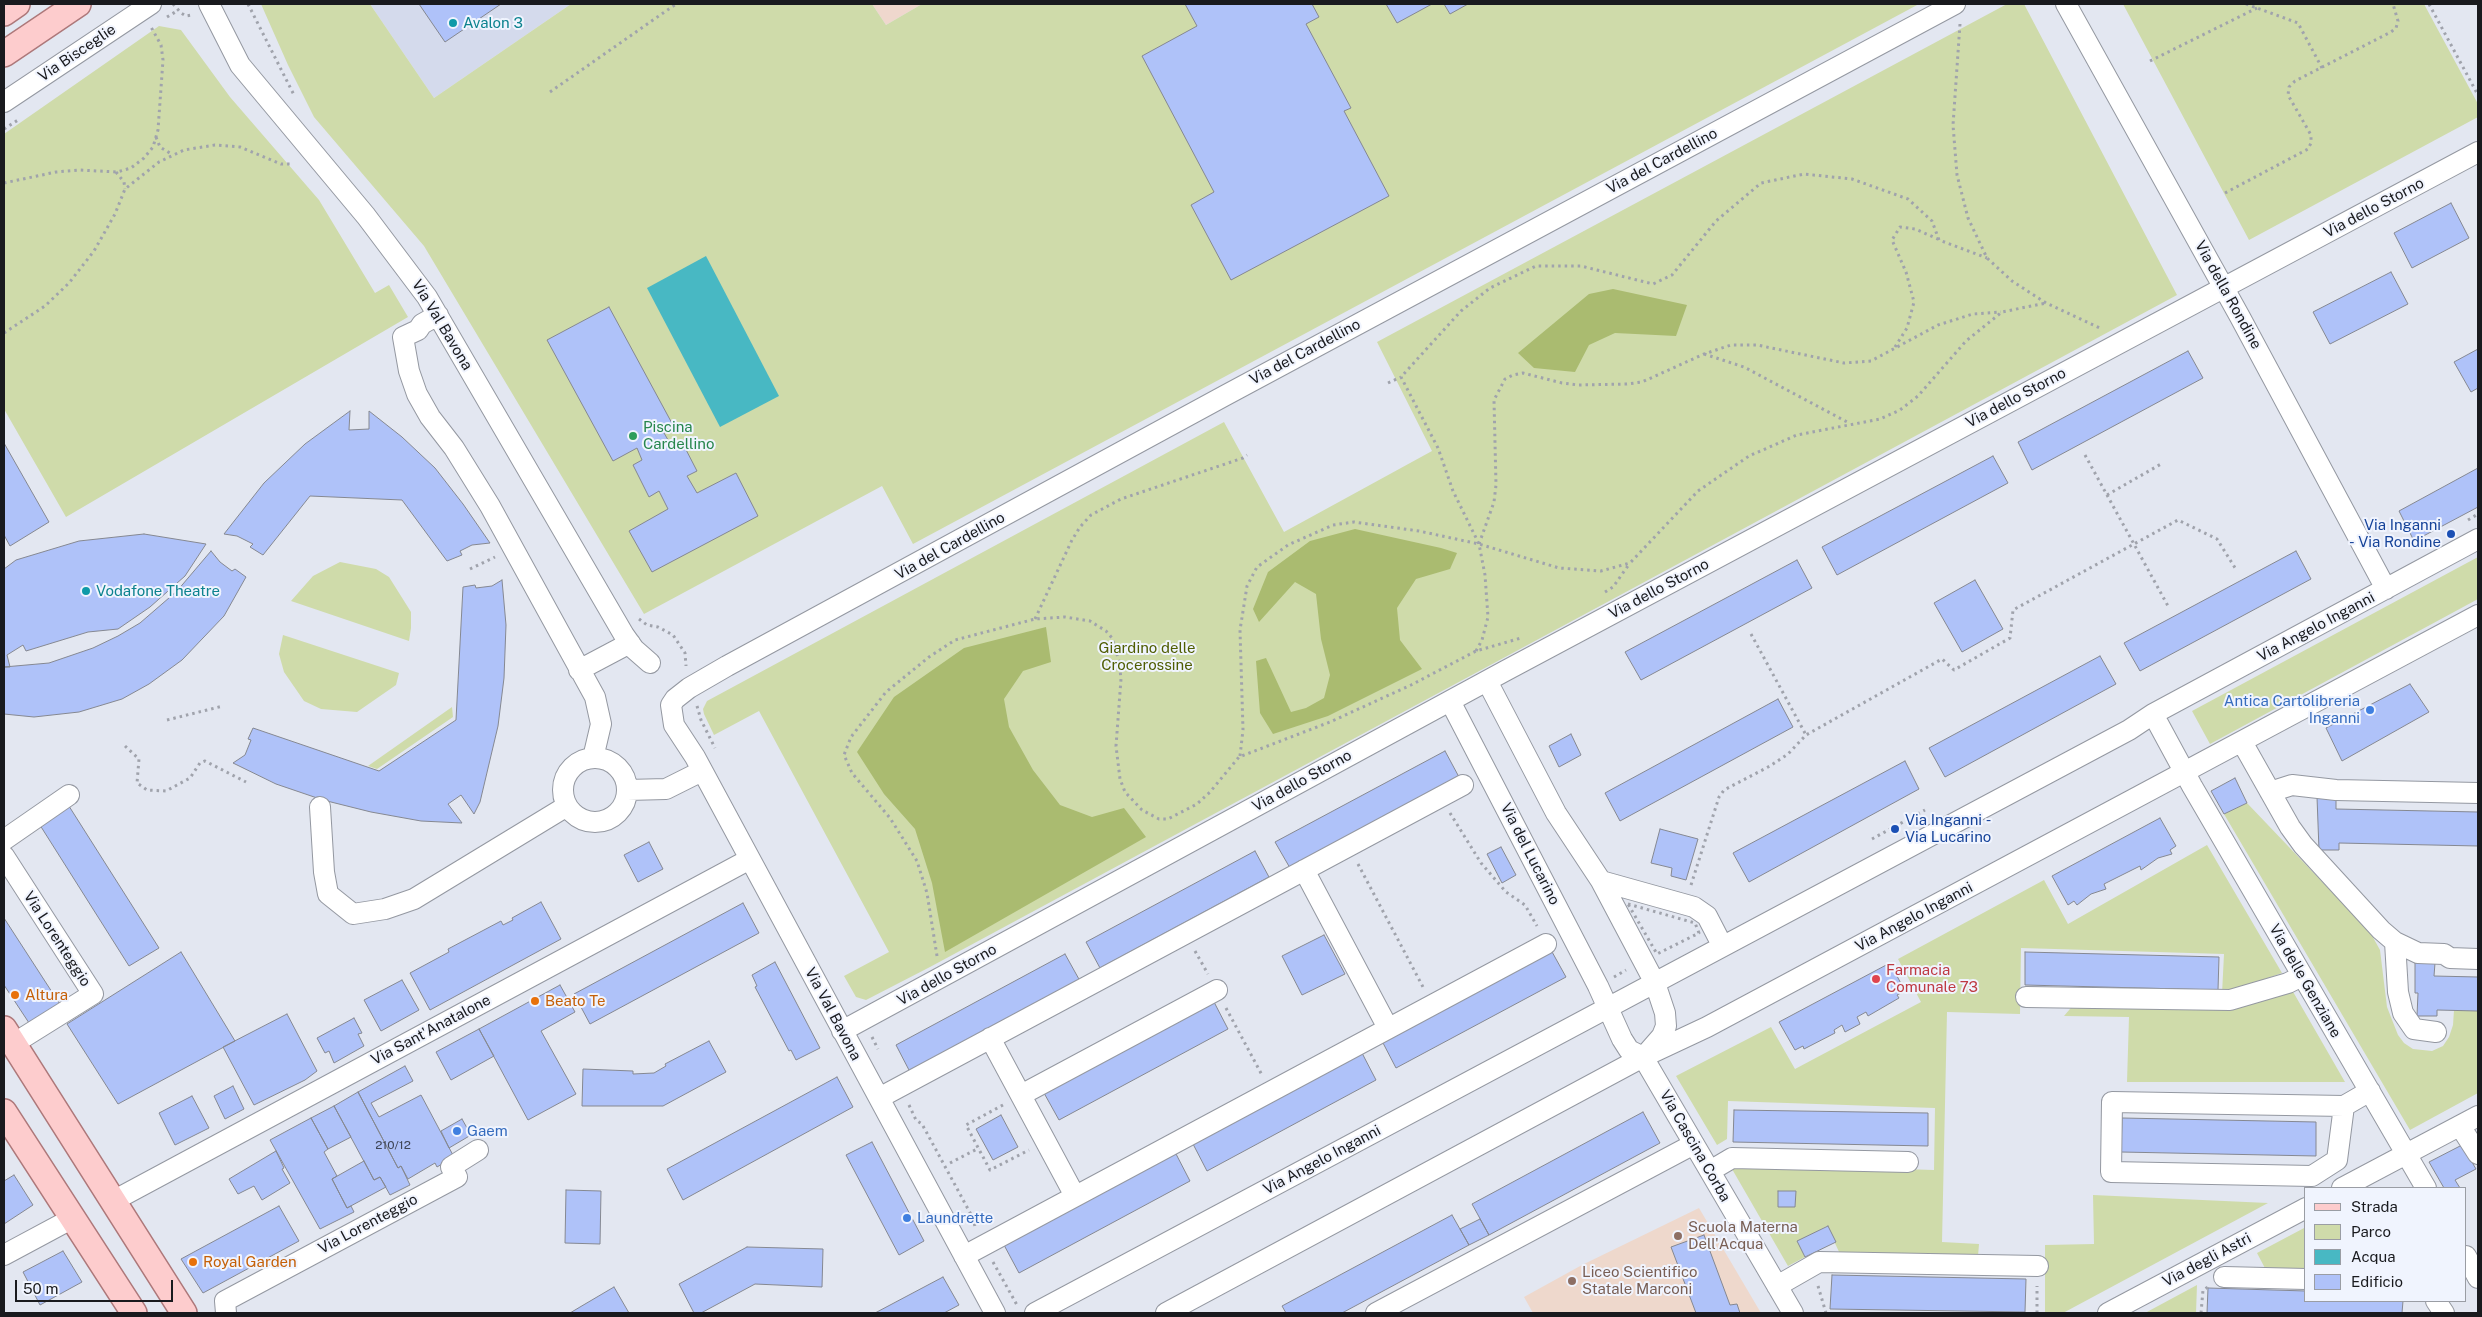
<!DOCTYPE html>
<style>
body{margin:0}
#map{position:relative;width:2482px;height:1317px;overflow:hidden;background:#e3e7f1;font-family:"Public Sans",sans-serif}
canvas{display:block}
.frame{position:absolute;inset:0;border:5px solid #191a1e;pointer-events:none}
.legend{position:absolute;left:2304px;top:1187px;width:162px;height:115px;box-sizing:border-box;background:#f0f4fe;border:1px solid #9a9da4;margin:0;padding:6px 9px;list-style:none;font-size:15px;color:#191a1e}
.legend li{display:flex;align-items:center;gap:10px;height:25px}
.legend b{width:25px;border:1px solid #9a9da4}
.scale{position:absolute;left:15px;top:1280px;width:158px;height:22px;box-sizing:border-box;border:2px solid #191a1e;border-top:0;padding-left:6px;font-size:15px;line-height:18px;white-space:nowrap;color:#191a1e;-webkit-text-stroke:4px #f0f4fe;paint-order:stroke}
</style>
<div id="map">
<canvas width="2482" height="1317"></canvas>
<div class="frame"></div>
<ul class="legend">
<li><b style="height:6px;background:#fdcccd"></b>Strada</li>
<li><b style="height:14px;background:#cfdbaa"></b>Parco</li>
<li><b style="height:14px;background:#48b8c3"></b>Acqua</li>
<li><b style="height:14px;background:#afc2f9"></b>Edificio</li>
</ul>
<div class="scale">50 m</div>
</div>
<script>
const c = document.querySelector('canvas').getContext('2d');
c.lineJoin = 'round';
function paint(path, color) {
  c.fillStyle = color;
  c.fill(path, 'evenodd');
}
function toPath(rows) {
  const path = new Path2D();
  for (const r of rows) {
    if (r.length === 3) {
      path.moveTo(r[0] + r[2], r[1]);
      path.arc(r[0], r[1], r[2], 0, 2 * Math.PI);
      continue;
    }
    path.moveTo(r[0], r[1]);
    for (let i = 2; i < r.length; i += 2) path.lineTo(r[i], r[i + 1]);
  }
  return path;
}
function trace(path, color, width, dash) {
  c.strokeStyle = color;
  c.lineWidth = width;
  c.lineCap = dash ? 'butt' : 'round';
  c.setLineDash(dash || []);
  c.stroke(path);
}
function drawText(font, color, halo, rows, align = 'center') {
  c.font = font + ' "Public Sans",sans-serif';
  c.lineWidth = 4;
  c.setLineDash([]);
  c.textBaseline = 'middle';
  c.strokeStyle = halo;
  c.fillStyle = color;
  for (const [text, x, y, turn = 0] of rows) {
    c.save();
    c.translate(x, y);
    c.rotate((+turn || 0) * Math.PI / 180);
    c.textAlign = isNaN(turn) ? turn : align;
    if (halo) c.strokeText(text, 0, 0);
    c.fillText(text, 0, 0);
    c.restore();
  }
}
paint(toPath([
 [370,4,571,4,434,98]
]), '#d4daec');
paint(toPath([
 [872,4,922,4,886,25]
]), '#efd7cd');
paint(toPath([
 [1699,1208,1761,1313,1533,1313,1524,1297,1582,1265]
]), '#eed8cc');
paint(toPath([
 [261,4,370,4,434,98,571,4,872,4,886,25,922,4,1919,4,913,544,882,486,644,614,424,246,314,117,288,65],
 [2007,4,2024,4,2177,295,930,967,866,1000,856,997,844,976,889,952,759,711,714,735,704,714,703,709,707,701,1224,422,1284,532,1432,451,1377,342],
 [2123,4,2424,4,2478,104,2478,117,2249,240],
 [159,26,181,30,230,97,319,200,375,293,389,285,408,317,66,517,4,409,4,134],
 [2478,557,2478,599,2210,744,2192,711],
 [340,562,376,569,389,577,411,612,411,628,409,641,291,601,313,576],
 [283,635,399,673,396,685,357,712,321,709,304,701,284,672,279,654],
 [452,707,453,717,377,769,368,766],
 [2247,803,2370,932,2380,950,2387,1007,2398,1035,2404,1043,2413,1049,2432,1051,2443,1046,2449,1037,2453,1025,2454,1010,2478,1011,2478,1093,2410,1130,2224,814],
 [2207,845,2282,973,2222,994,2224,954,2021,948,2020,1014,1947,1012,1942,1242,1979,1244,1978,1256,1840,1254,1827,1226,1798,1242,1805,1257,1788,1266,1732,1169,1749,1164,1934,1170,1935,1108,1728,1101,1727,1139,1717,1145,1676,1076,1771,1027,1795,1069,1921,1002,1898,959,2044,880,2068,924],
 [2292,990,2345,1082,2127,1082,2129,1017,2064,1016,2075,1003],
 [2093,1195,2268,1203,2063,1313,2045,1313,2045,1245,2094,1244],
 [2306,1227,2306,1273,2267,1272,2257,1253],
 [2197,1285,2196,1313,2145,1313]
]), '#cfdbaa');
paint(toPath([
 [1613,289,1687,305,1676,336,1615,333,1589,345,1575,372,1534,368,1518,353,1589,294],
 [1355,529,1441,548,1457,553,1450,569,1416,579,1397,608,1400,640,1422,669,1328,716,1273,734,1260,713,1256,661,1266,658,1291,712,1306,708,1324,698,1330,675,1321,639,1316,594,1295,582,1259,622,1253,609,1268,572,1310,541],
 [1046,627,1051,662,1023,671,1004,699,1009,727,1033,770,1060,805,1092,817,1124,808,1146,837,945,952,932,883,915,829,884,794,857,752,894,697,964,648]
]), '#aabb70');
paint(toPath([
 [706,256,779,396,720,427,647,288]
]), '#48b8c3');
const building = toPath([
 [419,4,501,4,445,42,419,4],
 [1185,4,1312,4,1319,17,1306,24,1351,108,1344,111,1389,196,1231,280,1191,205,1214,192,1142,56,1197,26,1185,4],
 [1386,4,1432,4,1397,23,1386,4],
 [1444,4,1468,4,1450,14,1444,4],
 [2451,203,2469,238,2412,268,2394,233,2451,203],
 [2391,272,2408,304,2330,344,2313,312,2391,272],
 [609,307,674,427,664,433,671,445,681,440,697,471,687,476,697,493,736,473,758,516,652,572,629,531,668,509,659,491,649,497,633,465,642,460,637,448,613,461,547,340,609,307],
 [2478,349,2478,388,2471,392,2454,362,2478,349],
 [2188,351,2203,378,2032,470,2018,442,2188,351],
 [350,411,349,430,369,429,369,411,402,437,435,468,463,504,490,543,472,545,460,551,462,555,447,561,402,500,310,496,263,555,250,547,253,544,237,536,224,534,264,483,305,444,350,411],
 [4,443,49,522,10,546,4,535,4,443],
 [1993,456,2008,483,1837,575,1822,547,1993,456],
 [2478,468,2478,507,2414,541,2399,511,2478,468],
 [144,534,206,544,185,576,150,607,118,629,88,632,26,651,23,645,7,655,10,667,4,667,4,569,16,560,79,541,144,534],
 [211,551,220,562,232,571,235,569,246,577,224,616,182,660,149,684,122,699,79,712,34,717,4,714,4,667,49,663,93,648,118,636,140,623,177,591,211,551],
 [2296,551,2311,579,2140,671,2124,643,2296,551],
 [1797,560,1812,588,1641,680,1625,652,1797,560],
 [502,580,506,625,504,678,498,726,480,802,474,814,461,795,448,804,462,823,421,821,371,812,323,800,276,784,233,763,245,755,251,740,248,739,253,728,379,771,456,720,463,587,475,585,476,588,492,586,502,580],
 [1975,580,2003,629,1962,652,1934,603,1975,580],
 [2100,656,2116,684,1945,777,1929,748,2100,656],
 [2410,684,2429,712,2342,761,2326,728,2410,684],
 [1778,699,1793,727,1620,821,1605,793,1778,699],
 [1571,734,1581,755,1559,767,1549,746,1571,734],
 [1445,751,1459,777,1290,868,1275,842,1445,751],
 [1905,761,1919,789,1749,882,1733,853,1905,761],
 [2235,778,2247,803,2224,814,2211,791,2235,778],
 [2317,797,2336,797,2336,809,2478,812,2478,846,2339,843,2339,850,2319,850,2317,797],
 [67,803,159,948,129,966,38,822,67,803],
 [2160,818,2176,846,2170,850,2172,854,2158,858,2141,870,2140,866,2104,884,2106,889,2091,894,2077,905,2074,901,2068,905,2052,876,2160,818],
 [1660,829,1698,839,1686,880,1671,876,1672,868,1651,863,1660,829],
 [649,842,663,869,638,882,624,855,649,842],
 [1501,847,1516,875,1502,883,1487,854,1501,847],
 [1255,851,1269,877,1100,968,1086,942,1255,851],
 [541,902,561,939,430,1010,410,973,449,952,448,949,501,921,503,925,513,920,512,918,541,902],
 [743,903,759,933,590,1024,574,994,743,903],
 [4,918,63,1009,33,1029,4,985,4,918],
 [1324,935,1345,974,1302,995,1282,956,1324,935],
 [1551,950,1566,977,1396,1068,1382,1041,1551,950],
 [181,952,235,1041,118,1104,67,1024,181,952],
 [2025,952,2219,957,2218,990,2025,985,2025,952],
 [1065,954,1080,981,910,1072,896,1045,1065,954],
 [775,962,820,1048,796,1060,791,1050,789,1051,755,987,757,986,752,975,775,962],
 [1890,963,1905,991,1897,995,1899,998,1868,1016,1866,1012,1857,1017,1860,1024,1845,1032,1842,1025,1834,1030,1835,1033,1804,1049,1803,1046,1795,1050,1779,1022,1890,963],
 [2415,963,2435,963,2434,976,2478,977,2478,1011,2437,1010,2437,1016,2417,1016,2418,993,2415,993,2415,963],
 [402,980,419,1010,381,1031,364,1000,402,980],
 [560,985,575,1012,541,1031,576,1094,528,1120,479,1029,560,985],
 [1214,1002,1228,1029,1059,1120,1044,1093,1214,1002],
 [287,1014,317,1071,305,1080,254,1105,223,1047,287,1014],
 [354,1018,362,1033,358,1034,364,1046,334,1063,329,1051,325,1053,317,1038,354,1018],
 [479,1029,494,1056,451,1080,436,1052,479,1029],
 [709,1041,726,1072,663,1106,582,1106,583,1069,633,1071,633,1074,654,1073,666,1066,665,1064,709,1041],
 [1362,1053,1376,1080,1207,1171,1193,1144,1362,1053],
 [405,1066,413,1081,371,1103,379,1117,421,1095,454,1157,437,1167,435,1163,408,1179,401,1166,398,1168,358,1092,405,1066],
 [837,1077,853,1107,683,1200,667,1169,837,1077],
 [233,1086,244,1109,225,1119,214,1096,233,1086],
 [358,1092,398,1168,401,1166,410,1185,390,1195,380,1177,374,1180,334,1106,358,1092],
 [192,1096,209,1128,175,1145,159,1113,192,1096],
 [334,1106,351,1137,328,1149,311,1118,334,1106],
 [1734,1110,1928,1113,1928,1146,1733,1142,1734,1110],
 [1643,1112,1660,1143,1489,1235,1472,1204,1643,1112],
 [1001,1115,1018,1147,993,1160,976,1129,1001,1115],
 [311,1118,328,1149,324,1152,337,1176,332,1179,347,1208,351,1206,354,1212,320,1229,270,1140,311,1118],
 [2122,1118,2316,1122,2316,1156,2121,1152,2122,1118],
 [462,1119,471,1135,449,1148,441,1131,462,1119],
 [872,1142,924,1241,899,1255,846,1155,872,1142],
 [2462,1145,2476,1169,2455,1180,2460,1188,2444,1188,2429,1162,2462,1145],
 [276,1151,284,1168,282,1169,290,1183,262,1200,254,1186,238,1194,229,1179,276,1151],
 [1175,1152,1190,1181,1019,1273,1004,1245,1175,1152],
 [364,1161,374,1180,380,1177,386,1187,347,1208,332,1179,364,1161],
 [14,1175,33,1205,4,1224,4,1181,14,1175],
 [566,1190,601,1191,600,1244,565,1243,566,1190],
 [1778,1191,1796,1191,1795,1207,1778,1207,1778,1191],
 [279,1206,299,1241,203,1293,181,1259,279,1206],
 [1452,1215,1469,1245,1342,1313,1286,1313,1282,1306,1452,1215],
 [1480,1219,1489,1235,1469,1245,1460,1229,1480,1219],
 [1828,1226,1836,1242,1805,1257,1797,1241,1828,1226],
 [1704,1235,1730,1305,1737,1304,1740,1313,1696,1313,1671,1247,1704,1235],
 [747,1247,823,1249,822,1287,755,1284,701,1313,694,1313,679,1284,747,1247],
 [63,1251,82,1282,40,1305,23,1272,63,1251],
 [1832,1275,2026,1279,2025,1312,1830,1309,1832,1275],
 [943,1277,959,1305,944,1313,875,1313,943,1277],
 [614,1287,629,1313,570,1313,580,1307,614,1287],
 [2208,1288,2306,1291,2306,1301,2403,1301,2402,1313,2207,1313,2208,1288]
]);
paint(building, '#afc2f9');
trace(building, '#858891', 1);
const minor = toPath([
 [209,4,240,65,366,216,427,297,624,635,634,649,650,663],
 [2066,4,2240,317,2386,589],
 [4,102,151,4],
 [438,315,422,324,418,330,403,337,409,371,417,394,430,417,454,448,490,506,595,697,601,724,593,758],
 [579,670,630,643],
 [1487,681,1556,813,1601,881,1655,983,1665,1013,1666,1026,1662,1036,1648,1052],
 [1450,701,1598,986,1622,1039,1629,1050,1643,1057],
 [2153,714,2192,786,2426,1188],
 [2242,742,2290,827,2303,845,2381,930,2395,942,2418,953,2444,954,2450,958,2478,959],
 [595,790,32],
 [627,790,666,789,702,771],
 [2270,792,2292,785,2336,790,2478,793],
 [320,807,324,872,328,894,353,914,385,909,414,899,567,806],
 [4,840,69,795],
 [4,856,93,994,13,1044],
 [1304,870,1388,1028],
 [1601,881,1694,907,1707,916,1722,945],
 [2395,942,2398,992,2403,1013,2414,1029,2436,1032],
 [2026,997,2230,1000,2288,983,2302,976],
 [842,1031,1505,671,2478,152],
 [990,1038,1075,1196],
 [1643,1057,1793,1313],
 [1021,1095,1217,990],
 [879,1098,1463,785],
 [2344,1106,2337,1160,2312,1176,2111,1172,2112,1102,2344,1106,2370,1091],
 [2460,1126,2478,1154],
 [1710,1171,1732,1158,1908,1162],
 [2342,1188,2478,1116],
 [113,1201,750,859],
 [4,1255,73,1218],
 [964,1256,1546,944],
 [2466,1256,2478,1278],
 [2224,1277,2306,1279],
 [1777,1286,1819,1262,2038,1266],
 [2436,1301,2444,1313],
 [226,1313,225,1301,457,1177,451,1167,478,1150],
 [995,1313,695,757,674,725,671,705,675,699,689,688,727,666,1226,395,1955,4],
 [1035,1313,2129,730,2153,714,2478,539],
 [1166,1313,1643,1057,1707,1027,2478,615],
 [1376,1313,1694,1144],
 [2108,1313,2306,1208]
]);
const major = toPath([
 [4,13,17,4],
 [4,54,78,4],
 [4,1029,184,1313],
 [4,1112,134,1313]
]);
trace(minor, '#9498a1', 22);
trace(major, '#ad787a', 28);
trace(toPath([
 [173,4,181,13,186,16,192,15],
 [248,4,294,95],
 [2246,4,2298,23,2322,68],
 [2429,4,2478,95],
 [167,17,177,11],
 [1960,24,1953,125,1957,175,1968,218,1987,258,2012,281,2046,303,2102,329],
 [2150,61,2257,8],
 [550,92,676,4],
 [4,129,18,120],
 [156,137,160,147,173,155],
 [116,172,124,182,125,189],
 [4,183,56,172,80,170,117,172,131,168,144,158,153,147,158,130,163,60,161,45,151,27],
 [2225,193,2308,149,2311,143,2311,135,2288,95,2289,87,2295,81,2391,32,2396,28,2398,21,2393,4],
 [4,333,45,306,69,283,94,251,115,214,125,189,159,162,184,150,215,145,240,147,281,164,293,164],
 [1895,347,1907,328,1914,302,1906,272,1892,240,1900,227,1915,229,1938,239],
 [1704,354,1744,367,1849,423],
 [1388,383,1401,377],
 [2085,455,2168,606],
 [2107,495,2161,464],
 [2468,520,2478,514],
 [1479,544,1494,502,1496,485,1494,400,1505,379,1513,375,1523,373,1562,383,1578,385,1627,384,1642,382,1704,354,1731,345,1757,345,1844,363,1871,361,1938,325,1973,314,2001,312],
 [470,569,495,557],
 [1605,592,1613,587,1630,563],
 [639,619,647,625,658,627,673,635,685,653,686,666],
 [1035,619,1072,540,1080,527,1091,515,1121,499,1243,458,1247,455],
 [1751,634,1806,735],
 [1476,651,1482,640,1488,617,1485,575,1479,544,1453,491,1438,448,1401,377,1461,311,1490,288,1536,266,1581,266,1653,284,1672,275,1716,221,1761,183,1804,174,1852,179,1908,199,1932,221,1939,240,1987,258],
 [697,706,701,720,715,748],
 [167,720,223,706],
 [125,746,139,759,137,783,147,790,166,791,190,778,200,763,205,761,246,782],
 [1240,756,1243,730,1240,630,1247,586,1257,567,1288,545,1333,525,1354,522,1419,531,1479,544,1559,568,1601,571,1630,563,1698,491,1749,456,1797,435,1880,419,1900,410,1918,396,1966,341,2002,312,2046,303],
 [1450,813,1481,863,1506,892,1525,905,1537,926],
 [1872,839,1925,810],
 [1358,864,1423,987],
 [1691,885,1719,797,1724,790,1770,766,1788,754,1806,735,1942,659,1954,670,2010,638,2013,610,2178,520,2217,539,2237,571],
 [1628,904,1695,923,1699,933,1657,954,1628,904],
 [1195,951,1208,974],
 [937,956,927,893,917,861,890,818,852,773,844,755,851,737,886,692,929,657,955,640,1035,619,1065,617,1090,621,1106,631,1112,638,1119,661,1121,679,1116,746,1120,779,1125,792,1142,810,1159,819,1168,819,1197,804,1210,792,1239,757,1330,722,1411,685,1476,651,1521,638],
 [1614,977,1626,970],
 [1226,1008,1262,1075],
 [872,1037,878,1049],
 [909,1105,916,1120,922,1124,974,1220,975,1228],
 [1003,1105,966,1125,990,1170,1029,1150],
 [950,1163,979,1148],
 [993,1262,1017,1305],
 [1818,1286,1826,1313],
 [2037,1313,2037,1286],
 [2201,1313,2203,1290,2208,1287]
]), '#a0a3ac', 3, [2.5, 4]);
trace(minor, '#fff', 20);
trace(major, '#fdcccd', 25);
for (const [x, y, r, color] of [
 [453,23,5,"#0f9aa8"],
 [633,436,5,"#2e9e5b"],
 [2451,534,5,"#1a4fb4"],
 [86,591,5,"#0f9aa8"],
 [2370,710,5,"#3f7fe0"],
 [1895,829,5,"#1a4fb4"],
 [1876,979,5,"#e0444e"],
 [15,995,5,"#e8710a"],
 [535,1001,5,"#e8710a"],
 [457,1131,5,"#3f7fe0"],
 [907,1218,5,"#3f7fe0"],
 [1678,1236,5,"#8d6e63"],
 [193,1262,5,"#e8710a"],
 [1572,1281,5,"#8d6e63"]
]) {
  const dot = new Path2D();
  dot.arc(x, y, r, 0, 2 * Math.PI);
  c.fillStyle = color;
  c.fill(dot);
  trace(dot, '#f0f4fe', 2);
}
drawText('12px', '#3e4455', null, [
 ["210/12",393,1145]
]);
drawText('15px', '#0d838f', '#f0f4fe', [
 ["Avalon 3",463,23],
 ["Vodafone Theatre",96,591]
], 'left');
drawText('15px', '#191a1e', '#f0f4fe', [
 ["Via Bisceglie",77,53,-34],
 ["Via del Cardellino",1662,161,-28],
 ["Via dello Storno",2374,208,-28],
 ["Via della Rondine",2228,295,61],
 ["Via Val Bavona",442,325,59],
 ["Via del Cardellino",1305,352,-28],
 ["Via dello Storno",2016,398,-28],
 ["Via del Cardellino",950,546,-29],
 ["Via dello Storno",1659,589,-28],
 ["Via Angelo Inganni",2316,627,-28],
 ["Via dello Storno",1302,781,-29],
 ["Via del Lucarino",1530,854,63],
 ["Via Angelo Inganni",1914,917,-28],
 ["Via Lorenteggio",57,939,57],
 ["Via dello Storno",947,975,-29],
 ["Via delle Genziane",2305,981,60],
 ["Via Val Bavona",833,1014,62],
 ["Via Sant'Anatalone",431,1030,-28],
 ["Via Cascina Corba",1695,1146,60],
 ["Via Angelo Inganni",1322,1160,-28],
 ["Via Lorenteggio",368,1224,-28],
 ["Via degli Astri",2207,1260,-28]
]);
drawText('15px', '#27864d', '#f0f4fe', [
 ["Piscina",643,427],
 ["Cardellino",643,444]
], 'left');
drawText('15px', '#164399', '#f0f4fe', [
 ["Via Inganni",2441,525],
 ["- Via Rondine",2441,542],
 ["Via Inganni -",1905,820,"left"],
 ["Via Lucarino",1905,837,"left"]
], 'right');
drawText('15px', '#4f5d02', '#f0f4fe', [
 ["Giardino delle",1147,648],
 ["Crocerossine",1147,665]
]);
drawText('15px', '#366cbe', '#f0f4fe', [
 ["Antica Cartolibreria",2360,701,"right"],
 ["Inganni",2360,718,"right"],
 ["Gaem",467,1131],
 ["Laundrette",917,1218]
], 'left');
drawText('15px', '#be3a42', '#f0f4fe', [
 ["Farmacia",1886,970],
 ["Comunale 73",1886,987]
], 'left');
drawText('15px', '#c56008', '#f0f4fe', [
 ["Altura",25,995],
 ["Beato Te",545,1001],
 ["Royal Garden",203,1262]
], 'left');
drawText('15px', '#785e54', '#f0f4fe', [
 ["Scuola Materna",1688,1227],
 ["Dell'Acqua",1688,1244],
 ["Liceo Scientifico",1582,1272],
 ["Statale Marconi",1582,1289]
], 'left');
</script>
